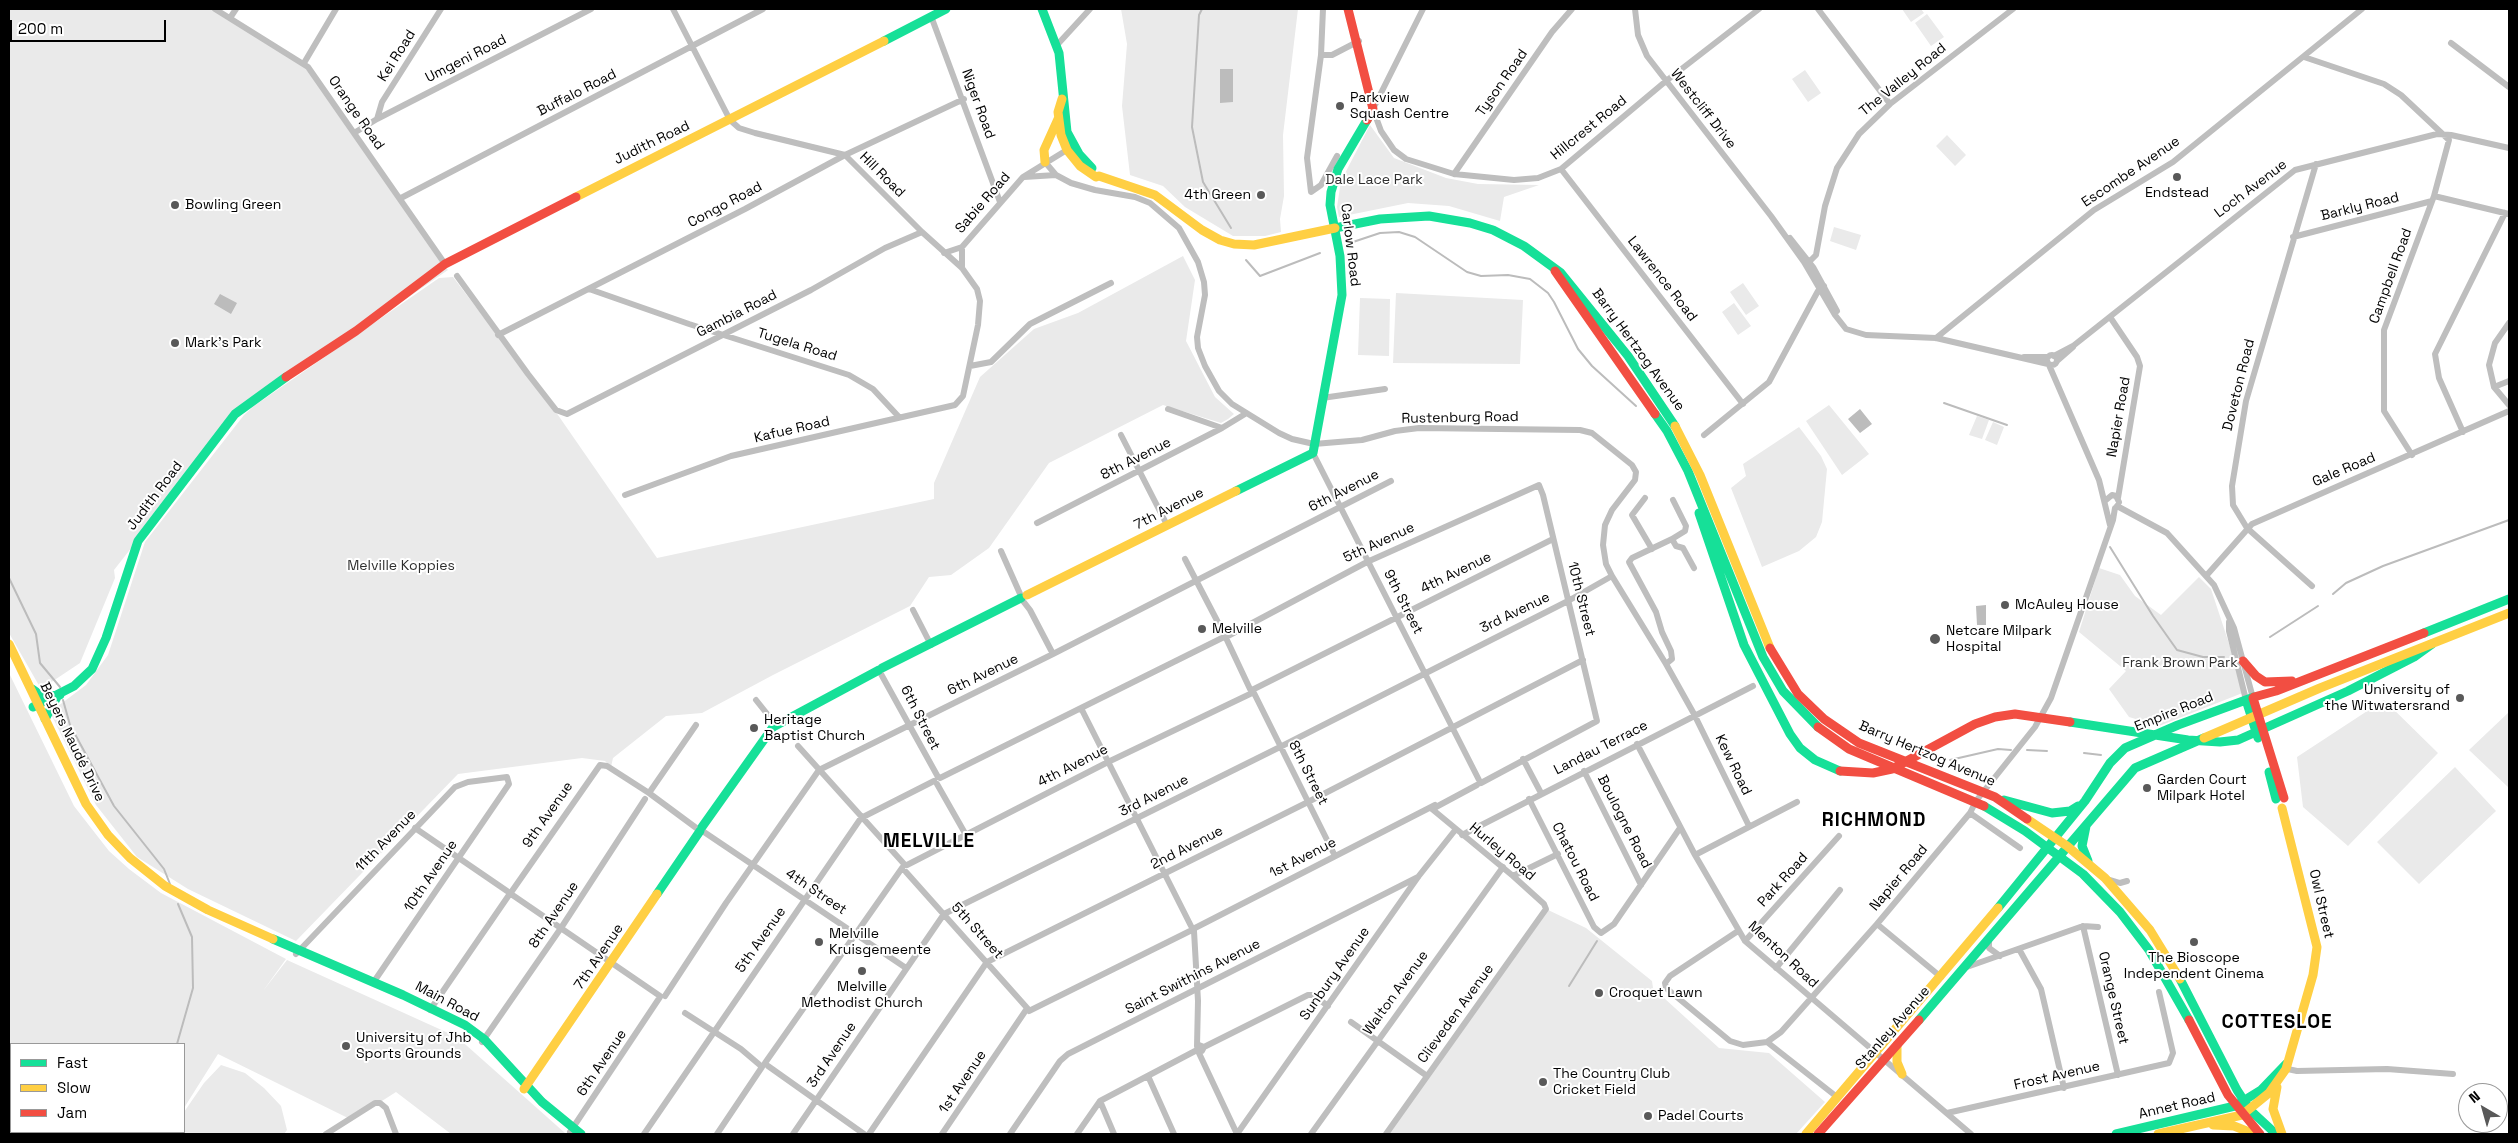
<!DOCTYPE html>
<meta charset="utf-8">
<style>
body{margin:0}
#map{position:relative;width:2518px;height:1143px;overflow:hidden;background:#fff;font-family:"Space Grotesk",sans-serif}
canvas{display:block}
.frame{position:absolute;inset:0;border:10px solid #000;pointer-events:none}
.legend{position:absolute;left:10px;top:1043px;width:175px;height:90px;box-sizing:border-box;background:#fff;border:1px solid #999;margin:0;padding:6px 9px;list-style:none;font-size:15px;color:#000}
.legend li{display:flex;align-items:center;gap:10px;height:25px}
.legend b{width:25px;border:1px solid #999}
.north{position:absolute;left:2458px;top:1083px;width:50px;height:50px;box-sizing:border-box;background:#fff;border:1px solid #999;border-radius:50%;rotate:322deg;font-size:14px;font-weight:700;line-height:20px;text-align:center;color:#000}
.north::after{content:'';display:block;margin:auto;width:18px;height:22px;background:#595959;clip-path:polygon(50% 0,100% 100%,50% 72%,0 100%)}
.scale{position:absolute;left:10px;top:20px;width:156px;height:22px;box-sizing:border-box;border:2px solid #000;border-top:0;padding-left:6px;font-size:15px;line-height:18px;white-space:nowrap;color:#000;-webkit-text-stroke:4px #fff;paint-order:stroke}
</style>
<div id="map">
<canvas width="2518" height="1143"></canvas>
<div class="frame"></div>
<ul class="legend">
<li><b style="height:6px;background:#16e098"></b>Fast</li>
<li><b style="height:6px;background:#ffcf43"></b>Slow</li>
<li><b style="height:6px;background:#f24e42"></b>Jam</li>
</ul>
<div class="north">N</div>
<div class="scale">200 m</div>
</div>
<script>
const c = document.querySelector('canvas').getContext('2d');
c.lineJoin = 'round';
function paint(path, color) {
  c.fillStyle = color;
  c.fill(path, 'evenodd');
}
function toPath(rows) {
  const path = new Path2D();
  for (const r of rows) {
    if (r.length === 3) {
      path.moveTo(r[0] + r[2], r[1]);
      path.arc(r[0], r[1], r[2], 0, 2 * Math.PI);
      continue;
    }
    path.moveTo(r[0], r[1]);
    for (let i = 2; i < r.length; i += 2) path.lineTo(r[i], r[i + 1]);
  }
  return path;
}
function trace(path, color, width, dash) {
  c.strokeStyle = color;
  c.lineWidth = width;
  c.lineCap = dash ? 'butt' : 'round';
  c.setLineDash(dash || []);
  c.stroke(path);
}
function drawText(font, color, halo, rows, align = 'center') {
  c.font = font + ' "Space Grotesk",sans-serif';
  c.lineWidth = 4;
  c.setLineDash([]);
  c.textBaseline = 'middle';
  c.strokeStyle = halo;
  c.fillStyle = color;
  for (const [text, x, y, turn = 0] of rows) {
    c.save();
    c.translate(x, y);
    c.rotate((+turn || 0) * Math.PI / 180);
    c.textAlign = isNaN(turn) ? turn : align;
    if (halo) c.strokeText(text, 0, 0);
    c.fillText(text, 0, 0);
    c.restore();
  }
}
paint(toPath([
 [9,9,213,9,306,68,357,135,448,270,234,417,114,570,115,578,80,663,41,689,9,633],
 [1121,9,1298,9,1283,135,1284,196,1280,219,1281,232,1265,236,1233,236,1185,207,1163,186,1130,175,1122,106,1127,44],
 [1902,9,1921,9,1924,13,1911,22],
 [1927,14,1944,37,1931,46,1915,23],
 [1805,70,1821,93,1808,102,1792,79],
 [1370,125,1394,158,1446,178,1478,184,1539,185,1504,197,1500,221,1449,206,1408,203,1339,217,1337,207,1341,181],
 [1947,135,1966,155,1955,166,1936,146],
 [1834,227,1861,235,1856,250,1830,241],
 [1183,256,1195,280,1186,341,1215,397,1234,414,1228,419,1221,423,1163,405,1049,463,989,548,951,575,929,577,910,606,773,675,702,713,666,716,613,758,611,767,605,761,582,758,458,774,296,941,188,889,137,857,96,805,50,712,86,685,108,655,145,542,244,415,254,406,439,278,453,277,558,415,657,558,934,499,934,483,980,377,1034,329,1078,313],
 [1743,283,1759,306,1746,315,1730,292],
 [1396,293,1523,300,1520,364,1393,363],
 [1360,298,1390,299,1389,356,1358,355],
 [1734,303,1751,326,1738,335,1722,312],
 [1829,405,1869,454,1842,475,1806,421],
 [1977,416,1989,420,1982,439,1969,435],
 [1993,422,2004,427,1997,445,1985,440],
 [1799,427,1821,456,1827,469,1822,522,1816,537,1799,551,1762,567,1731,488,1746,476,1743,464],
 [2099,568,2120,575,2135,596,2161,615,2199,577,2211,589,2245,692,2159,726,2129,717,2109,689,2126,671,2079,632],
 [9,673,74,806,109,851,129,869,161,893,286,959,263,991,287,960,457,1037,565,1133,451,1134,396,1092,352,1120,218,1054,184,1108,184,1044,11,1044,11,1132,169,1132,168,1134,9,1134],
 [2384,700,2438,753,2348,846,2303,807,2297,757],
 [2509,712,2509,788,2469,750],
 [2455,767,2496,811,2419,884,2377,842],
 [1546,909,1586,928,1652,981,1653,988,1719,1048,1769,1053,1825,1102,1796,1134,1386,1134],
 [221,1065,245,1073,264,1088,281,1106,287,1130,284,1134,170,1134,170,1132,184,1132,184,1112,204,1083]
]), '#eaeaea');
paint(toPath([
 [1220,69,1233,69,1233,102,1220,103],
 [220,294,237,303,231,314,214,304],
 [1860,409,1872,424,1860,433,1848,419],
 [1986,605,1986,625,1977,625,1976,606]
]), '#bcbcbc');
trace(toPath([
 [1202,9,1199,15,1192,127,1203,182,1231,228],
 [1347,244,1380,233,1399,232,1415,237,1467,272,1481,276,1508,275,1530,279,1548,293,1554,302,1578,349,1592,366,1636,406],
 [1246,260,1260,276,1320,253],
 [1944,403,2007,425],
 [2110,547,2153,616,2177,650,2203,657,2224,657],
 [9,578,36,634,40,663,60,687],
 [2333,594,2346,583,2383,566,2509,520],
 [2270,637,2318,606],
 [63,700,70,725,114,806,164,869,170,884],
 [2027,750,2047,751],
 [2084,753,2101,755],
 [1950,760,1998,749,2011,750],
 [1569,986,1597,941],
 [177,1044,193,988,192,937,178,904],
 [131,1134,133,1132]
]), '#bcbcbc', 2);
trace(toPath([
 [215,9,308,67,445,264],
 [1323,9,1321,55,1307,158,1311,192,1321,185,1337,156],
 [1423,9,1373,109,1381,131,1394,150,1406,159,1454,174,1514,180,1538,178,1561,169,1666,81,1759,9],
 [1635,9,1638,35,1647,56,1771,216,1804,262,1835,315,1846,329,1866,335,1936,338,2048,364],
 [1818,9,1890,104],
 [931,16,1000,202],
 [230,18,236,9],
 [2451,43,2509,87],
 [1057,45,1090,9],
 [1321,55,1332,55,1359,41],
 [2304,57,2384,84,2401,95,2449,140,2434,196,2384,330,2384,411,2412,455],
 [304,63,336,9],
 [377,119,382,102,441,9],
 [354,133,377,119,591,9],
 [1045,162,1056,175,1071,183,1095,190,1135,197,1150,203,1179,228,1198,262,1204,282,1205,295,1197,337,1198,348,1205,366,1219,391,1232,404,1279,433,1292,439,1314,444,1362,440,1395,431,1419,428,1580,430,1592,433,1632,465,1636,472,1635,480,1612,510,1605,525,1603,545,1606,564,1612,576,1666,664,1694,714,1749,826],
 [1561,169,1743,404],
 [1454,174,1552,32,1572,9],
 [1024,177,1056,175],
 [2434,196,2509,214],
 [401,198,763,9],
 [2293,237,2432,201],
 [1790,238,1813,267,1837,311],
 [962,247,962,268],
 [944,253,962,247,1023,177,1070,148],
 [1806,265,1816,255,1825,206,1837,168,1859,134,1890,104,2013,9],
 [457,276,528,374,556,410,567,414,811,290,885,248,922,232],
 [589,289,689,324,849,375,873,389,899,417],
 [2110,317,2137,357,2140,366,2118,498],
 [2509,323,2495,343,2489,365,2494,387,2509,405],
 [498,335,745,209,845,155,964,99],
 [1936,338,2094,210,2173,162,2362,9],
 [2052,360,5],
 [2054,356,2073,346,2295,170,2437,134,2451,135,2509,148],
 [2024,357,2048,357],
 [2057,361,2073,347],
 [2049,365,2099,480,2110,525],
 [970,366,991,362,1030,324,1111,283],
 [2494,387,2509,381],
 [1322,398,1385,389],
 [1168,409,1222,428],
 [2463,432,2439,378,2435,354,2505,213],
 [1121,435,1167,525],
 [1704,435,1769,382,1812,302,1818,291,1824,286],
 [1313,453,1479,780],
 [625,495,731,456,955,405,963,396,978,325,980,301,977,289,962,268,922,232,845,155,755,133,739,128,730,120,673,9],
 [1645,498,1632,515,1652,549],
 [2106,500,2112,495,2116,496,2119,502],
 [2117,506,2167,533,2214,585,2234,628,2253,698],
 [1037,523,1222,428,1245,414],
 [1672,539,1685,531,1686,526,1673,500],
 [1001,551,1021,596],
 [1185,559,1224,634],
 [2206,576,2252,524,2509,411],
 [2312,586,2247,528,2233,505,2232,486,2246,401,2316,164],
 [1023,601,1030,610,1053,654],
 [913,610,931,645],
 [2229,622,2229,631,2246,700],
 [1226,637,1367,562,1539,485,1543,495,1597,721,1481,783],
 [1226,638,1250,689],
 [1666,664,1672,659,1671,651,1662,632,1656,612,1629,562,1632,558,1672,539,1676,546,1683,548,1694,568],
 [881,674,938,777],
 [1254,689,1553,539],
 [1254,693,1335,856],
 [756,700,776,725],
 [1081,708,1191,926],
 [1637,744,1695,855,1745,941,1971,1134],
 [798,746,905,865],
 [1523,759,1541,793],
 [1584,771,1641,885],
 [940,778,1222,638],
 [937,784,966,835],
 [649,793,696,725],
 [1529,799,1594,927,1601,933,1614,924,1680,828],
 [1436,807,1477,785],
 [1970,813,2020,848],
 [415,828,507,891],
 [704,832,906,968],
 [1462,835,1753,686],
 [1695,855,1797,802],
 [907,865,1108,762,1250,694],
 [906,872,1028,1009],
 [1513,876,1558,854],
 [2107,879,2120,883,2127,881],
 [512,891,600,765,607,766,649,793,699,830],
 [511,894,660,996],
 [1877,924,1941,977],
 [2083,926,2118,1075],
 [1195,928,1435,805,1435,808,1432,809],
 [1194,931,1198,1001,1197,1046],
 [1738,931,1670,976,1665,983,1666,988,1730,1041,1743,1045,1767,1042,1837,1097],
 [1989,939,1989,948,2000,956],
 [1745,941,1839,836],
 [2019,949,2041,989,2064,1088],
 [296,954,455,787,468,782,507,777,509,784,373,983],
 [1776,968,1840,890],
 [1964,968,2083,926,2098,927],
 [665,996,726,903,819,770,1053,654,1391,481],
 [430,1010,509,895],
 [1029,1011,1190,931],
 [685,1013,741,1049,761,1066],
 [1351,1022,1427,1076],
 [482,1042,561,928,645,799],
 [1767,1042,1781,1032,1877,924,1970,813,1976,801,2035,727,2051,698,2113,520,2115,508],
 [1204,1047,1199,1045,1197,1049,1202,1051,1204,1047,1308,995,1313,995,1328,1006],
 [1198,1051,1237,1134],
 [765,1063,902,868],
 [768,1066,864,1134],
 [2283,1068,2297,1071,2387,1069,2453,1074],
 [1148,1076,1174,1134],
 [1100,1101,1114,1134],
 [1947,1113,2169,1063,2173,1053,2159,992],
 [570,1132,660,997],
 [326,1134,375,1103,380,1103,386,1108,396,1134],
 [644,1134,861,818,934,781],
 [717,1134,762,1067],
 [793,1134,944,914,1280,747,1568,601,1612,576],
 [869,1134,987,962,1308,802,1583,660],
 [942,1134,1026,1010],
 [1010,1134,1060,1061,1068,1054,1418,877],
 [1077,1134,1100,1101,1197,1050],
 [1237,1134,1418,877,1456,829],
 [1311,1134,1503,867],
 [1386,1134,1546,909,1544,904,1513,876,1432,809]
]), '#bebebe', 6);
trace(toPath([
 [1042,9,1059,53,1067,132,1079,154,1092,168],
 [884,41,946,9],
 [1335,228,1380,219,1429,216,1470,223,1493,230,1524,246,1561,273,1628,356,1675,426],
 [1655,414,1667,431,1688,471,1763,657,1783,691,1818,727],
 [1236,491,1313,453,1342,295,1340,256,1330,205,1331,192,1338,169,1367,120],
 [1699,513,1744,645,1790,734,1800,748,1815,760,1840,771],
 [2424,633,2509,599],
 [882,668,1021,598],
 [32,689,42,696,60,695],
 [2246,700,2258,738],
 [33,707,74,686,92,669,106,638,138,541,235,414,286,377],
 [45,719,57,697],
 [2070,722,2188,740,2220,742,2238,740,2348,691,2414,657,2432,644],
 [2269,772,2276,799],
 [2004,800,2052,813,2070,811,2078,806],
 [1984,806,2025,831,2083,874,2120,912,2149,950,2189,1020],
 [2086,826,2082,846,2088,861],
 [702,827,773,727,879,670],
 [657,894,700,831],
 [1998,908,2085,801,2110,763,2125,748,2178,725,2254,697],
 [273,939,403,995,465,1025,484,1039,542,1102,581,1134],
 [2180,979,2237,1090,2250,1110,2276,1134],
 [1919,1020,2135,768,2204,738],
 [2116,1134,2235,1106,2261,1090,2286,1064]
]), '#16e098', 9);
trace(toPath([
 [1062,99,1058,112,1061,135,1067,150,1080,166,1096,177,1099,176,1155,195,1202,230,1220,240,1234,244,1254,245,1335,228],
 [1045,162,1044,150,1058,119],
 [576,197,884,41],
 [1675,426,1700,475,1770,648],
 [1027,595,1236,491],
 [9,644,86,804,108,835,130,858,165,886,208,910,273,939],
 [2204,738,2320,688,2509,613],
 [2027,819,2067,846,2105,878,2150,930,2180,979],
 [1897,1045,1897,1062,1902,1074],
 [2277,1087,2273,1109,2282,1134],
 [524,1089,657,894],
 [2213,1125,2234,1126,2254,1134],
 [1806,1134,1998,908],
 [2158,1134,2242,1115,2269,1093,2286,1069,2313,975,2317,947,2282,808]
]), '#ffcf43', 9);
trace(toPath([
 [1348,9,1373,109,1367,120],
 [1555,271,1655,414],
 [286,377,356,331,445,264,576,197],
 [1770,648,1798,694,1824,719,1859,743,1995,797,2027,819],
 [2243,661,2256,676,2265,682,2292,681],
 [2254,697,2276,691,2424,633],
 [2253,698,2284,798],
 [1818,727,1849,749,1984,806],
 [1840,771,1873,773,1892,769,1975,724,1995,717,2015,714,2070,722],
 [2189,1020,2228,1095,2260,1134],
 [1818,1134,1919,1020]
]), '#f24e42', 9);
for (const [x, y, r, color] of [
 [1340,106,5,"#595959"],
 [2177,177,5,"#595959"],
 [1261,195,5,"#595959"],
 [175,205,5,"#595959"],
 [175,343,5,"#595959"],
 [2005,605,5,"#595959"],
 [1202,629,5,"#595959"],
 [1935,639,6,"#595959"],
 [2460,698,5,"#595959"],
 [754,728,5,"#595959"],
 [2147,788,5,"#595959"],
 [819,942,5,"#595959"],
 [2194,942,5,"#595959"],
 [862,971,5,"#595959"],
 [1599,993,5,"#595959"],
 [346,1046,5,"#595959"],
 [1543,1082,5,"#595959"],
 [1648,1116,5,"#595959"]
]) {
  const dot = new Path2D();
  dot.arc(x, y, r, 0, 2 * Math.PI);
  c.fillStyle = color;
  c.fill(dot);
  trace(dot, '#fff', 2);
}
drawText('14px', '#000', '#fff', [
 ["Kei Road",397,56,-58],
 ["Umgeni Road",466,59,-27],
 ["The Valley Road",1903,80,-39],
 ["Tyson Road",1502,83,-55],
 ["Buffalo Road",577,93,-27],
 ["Niger Road",978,104,70],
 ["Westcliff Drive",1703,109,52],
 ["Orange Road",356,113,55],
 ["Hillcrest Road",1589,128,-39],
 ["Judith Road",652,143,-26],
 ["Escombe Avenue",2131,172,-34],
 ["Hill Road",882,175,45],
 ["Loch Avenue",2251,189,-37],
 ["Sabie Road",983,203,-49],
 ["Congo Road",725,205,-28],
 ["Barkly Road",2360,207,-14],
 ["Carlow Road",1350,245,83],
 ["Campbell Road",2391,276,-70],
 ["Lawrence Road",1662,279,52],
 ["Gambia Road",737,314,-27],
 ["Tugela Road",797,345,17],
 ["Barry Hertzog Avenue",1638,350,54],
 ["Doveton Road",2239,385,-76],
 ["Napier Road",2119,417,-80],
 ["Rustenburg Road",1460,418,-1],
 ["Kafue Road",792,430,-13],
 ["8th Avenue",1136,459,-27],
 ["Gale Road",2344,470,-23],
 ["6th Avenue",1344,491,-27],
 ["Judith Road",155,496,-53],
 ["7th Avenue",1169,509,-27],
 ["5th Avenue",1379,543,-25],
 ["4th Avenue",1456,573,-26],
 ["10th Street",1581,599,76],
 ["9th Street",1403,602,63],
 ["3rd Avenue",1515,613,-26],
 ["6th Avenue",983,675,-26],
 ["Empire Road",2174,712,-22],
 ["6th Street",920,718,63],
 ["Beyers Naudé Drive",72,742,64],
 ["Landau Terrace",1601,748,-27],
 ["Barry Hertzog Avenue",1927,754,23],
 ["Kew Road",1733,765,64],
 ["4th Avenue",1073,766,-27],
 ["8th Street",1308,773,63],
 ["3rd Avenue",1154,796,-27],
 ["9th Avenue",548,815,-55],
 ["Boulogne Road",1624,822,63],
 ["11th Avenue",386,841,-46],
 ["2nd Avenue",1187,848,-27],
 ["Hurley Road",1502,852,40],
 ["1st Avenue",1303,858,-27],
 ["Chatou Road",1575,862,63],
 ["10th Avenue",431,876,-56],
 ["Napier Road",1899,878,-50],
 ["Park Road",1783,880,-48],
 ["4th Street",816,892,34],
 ["Owl Street",2321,904,77],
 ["8th Avenue",554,915,-56],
 ["5th Street",977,931,48],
 ["5th Avenue",761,940,-55],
 ["Menton Road",1783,955,43],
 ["7th Avenue",599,957,-56],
 ["Sunbury Avenue",1335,974,-55],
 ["Saint Swithins Avenue",1193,977,-27],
 ["Walton Avenue",1396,993,-54],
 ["Orange Street",2113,998,77],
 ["Main Road",447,1002,28],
 ["Clieveden Avenue",1456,1014,-54],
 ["Stanley Avenue",1893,1028,-49],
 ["3rd Avenue",832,1055,-56],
 ["6th Avenue",602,1063,-56],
 ["Frost Avenue",2057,1076,-13],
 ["1st Avenue",963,1082,-56],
 ["Annet Road",2177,1106,-13]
]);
drawText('14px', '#000', '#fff', [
 ["Parkview",1350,98],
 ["Squash Centre",1350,114],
 ["Endstead",2177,193,"center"],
 ["4th Green",1251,195,"right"],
 ["Bowling Green",185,205],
 ["Mark's Park",185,343],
 ["McAuley House",2015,605],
 ["Melville",1212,629],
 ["Netcare Milpark",1946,631],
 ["Hospital",1946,647],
 ["University of",2450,690,"right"],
 ["the Witwatersrand",2450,706,"right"],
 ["Heritage",764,720],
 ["Baptist Church",764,736],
 ["Garden Court",2157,780],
 ["Milpark Hotel",2157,796],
 ["Melville",829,934],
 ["Kruisgemeente",829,950],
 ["The Bioscope",2194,958,"center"],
 ["Independent Cinema",2194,974,"center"],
 ["Melville",862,987,"center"],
 ["Methodist Church",862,1003,"center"],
 ["Croquet Lawn",1609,993],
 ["University of Jhb",356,1038],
 ["Sports Grounds",356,1054],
 ["The Country Club",1553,1074],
 ["Cricket Field",1553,1090],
 ["Padel Courts",1658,1116]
], 'left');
drawText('14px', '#2f2f2f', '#fff', [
 ["Dale Lace Park",1374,180],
 ["Melville Koppies",401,566],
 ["Frank Brown Park",2180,663]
]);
c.letterSpacing = '1px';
drawText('bold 19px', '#000', '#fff', [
 ["RICHMOND",1874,821],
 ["MELVILLE",929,842],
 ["COTTESLOE",2277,1023]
]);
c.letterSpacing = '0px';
</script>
